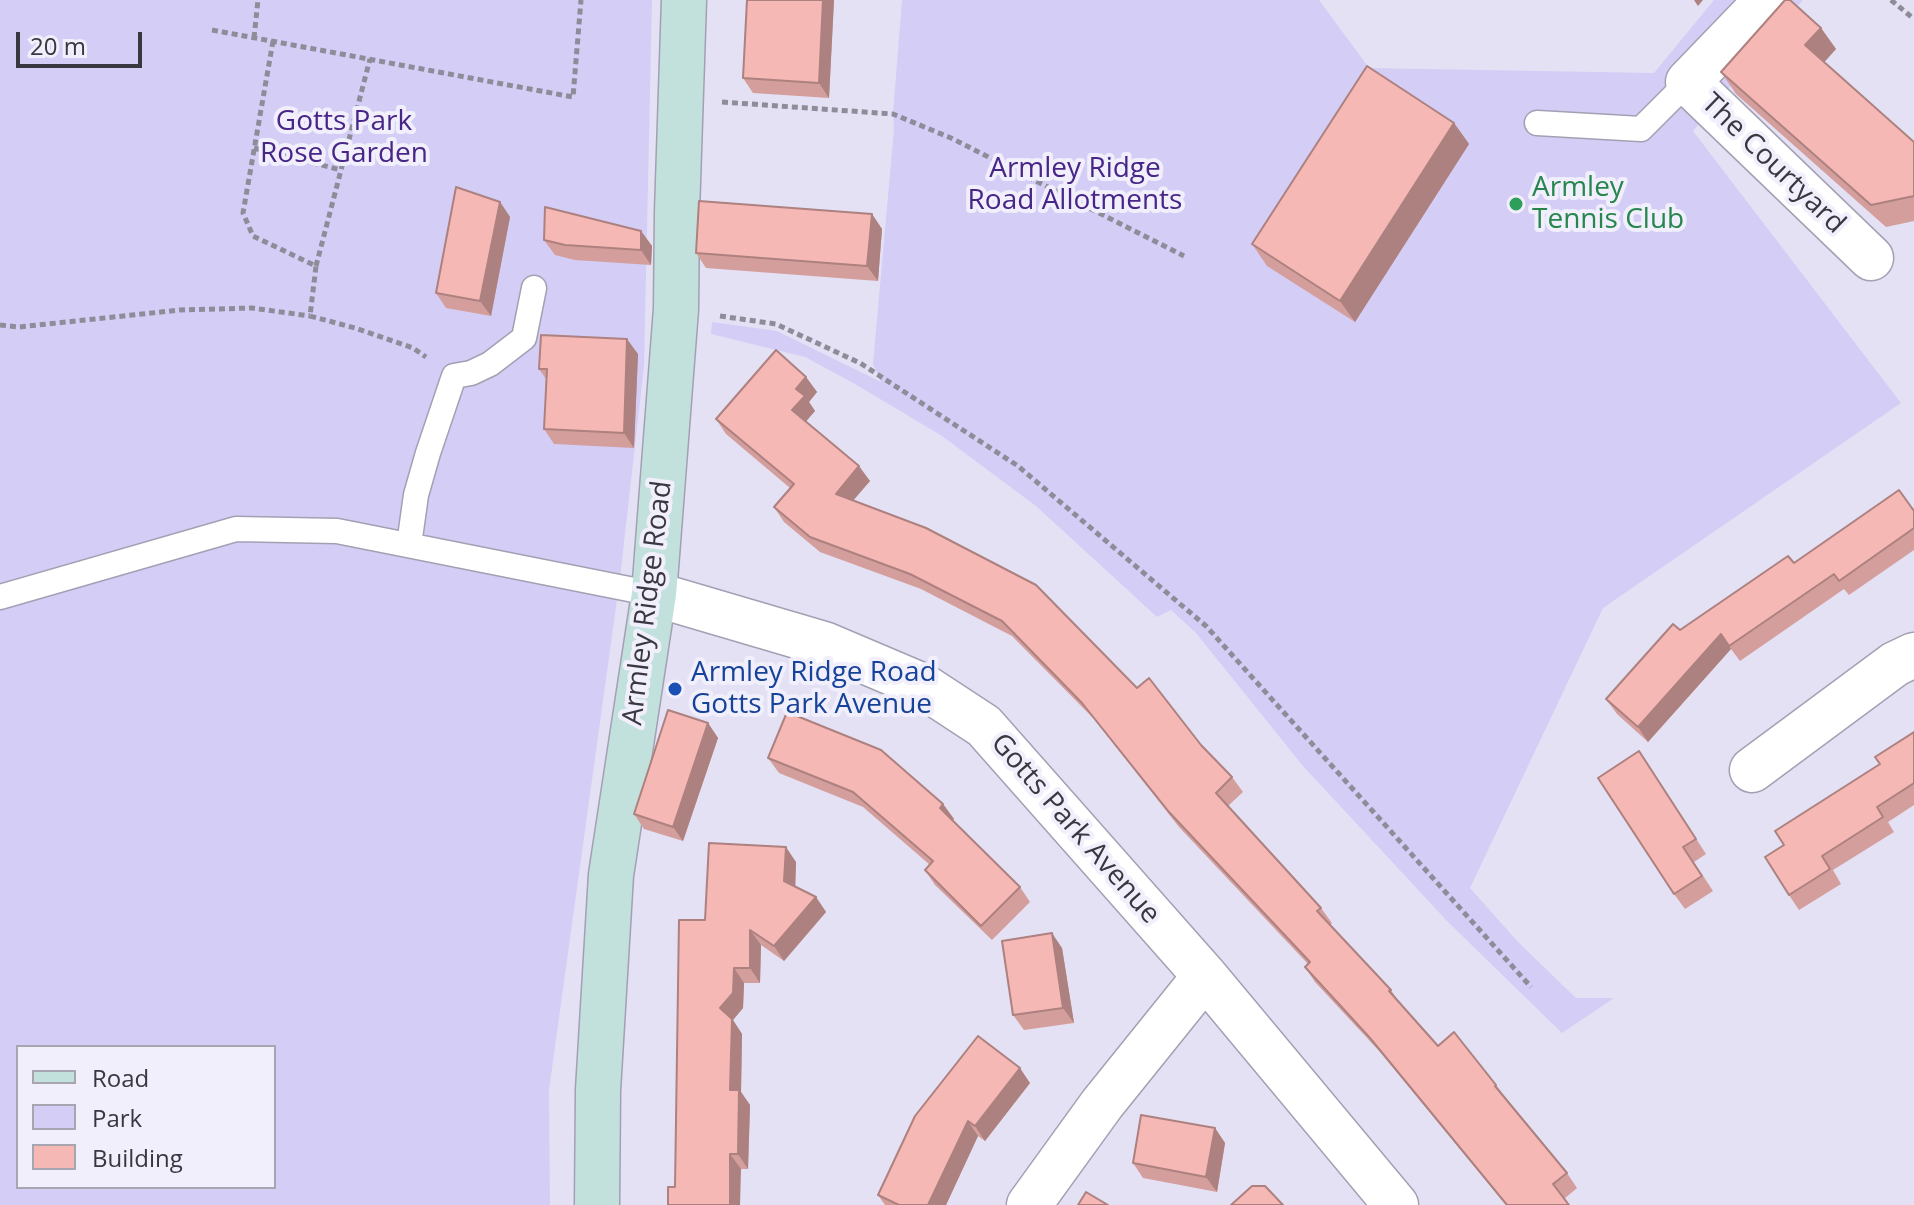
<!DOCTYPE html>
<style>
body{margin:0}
#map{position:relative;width:1914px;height:1205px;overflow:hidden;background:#e4e1f5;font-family:"Open Sans",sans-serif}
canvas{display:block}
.legend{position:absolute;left:16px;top:1045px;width:260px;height:144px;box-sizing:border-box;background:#f1effc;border:2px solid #a7a5b0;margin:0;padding:10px 14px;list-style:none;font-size:24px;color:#39373f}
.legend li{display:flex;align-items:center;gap:16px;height:40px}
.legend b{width:40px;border:2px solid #a7a5b0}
.scale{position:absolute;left:16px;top:32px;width:126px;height:36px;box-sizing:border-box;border:4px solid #39373f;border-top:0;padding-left:10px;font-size:24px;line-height:28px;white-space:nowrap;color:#39373f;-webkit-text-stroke:6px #f1effc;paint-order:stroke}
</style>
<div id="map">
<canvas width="1914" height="1205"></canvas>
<ul class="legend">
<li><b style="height:10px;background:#c2e1dc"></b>Road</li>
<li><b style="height:22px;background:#d4cdf6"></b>Park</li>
<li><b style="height:22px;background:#f6b8b5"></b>Building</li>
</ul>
<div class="scale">20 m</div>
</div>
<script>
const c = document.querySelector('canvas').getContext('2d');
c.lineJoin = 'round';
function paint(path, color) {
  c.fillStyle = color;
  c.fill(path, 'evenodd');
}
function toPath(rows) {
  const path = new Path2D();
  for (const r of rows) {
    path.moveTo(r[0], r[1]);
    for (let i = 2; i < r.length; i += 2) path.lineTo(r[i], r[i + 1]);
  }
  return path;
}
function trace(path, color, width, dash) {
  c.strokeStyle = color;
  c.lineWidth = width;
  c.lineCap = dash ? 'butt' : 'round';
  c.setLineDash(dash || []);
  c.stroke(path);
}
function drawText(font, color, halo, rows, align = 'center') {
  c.font = font + ' "Open Sans",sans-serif';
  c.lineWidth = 8;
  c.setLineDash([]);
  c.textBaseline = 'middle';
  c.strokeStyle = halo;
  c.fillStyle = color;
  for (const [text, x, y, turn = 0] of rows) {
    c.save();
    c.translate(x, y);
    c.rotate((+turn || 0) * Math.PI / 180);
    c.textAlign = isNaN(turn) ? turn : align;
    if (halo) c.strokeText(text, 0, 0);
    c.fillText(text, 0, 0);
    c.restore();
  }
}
paint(toPath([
 [0,0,652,0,644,366,620,578,549,1090,550,1205,0,1205],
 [18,1047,274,1047,274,1187,18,1187],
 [902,0,1319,0,1369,68,1654,73,1714,0,1803,0,1693,131,1901,403,1603,608,1470,888,1518,942,1576,998,1614,998,1562,1033,1447,921,1303,766,1196,633,1171,610,1157,617,1036,506,942,436,855,384,805,357,711,334,712,322,777,331,881,382,873,364,894,129,893,113]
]), '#d4cdf6');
const lane = toPath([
 [1537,123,1641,129,1688,82],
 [409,545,416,495,428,453,454,376,471,373,490,364,524,338,534,288],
 [0,597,236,529,337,531,654,594]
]);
const street = toPath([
 [1767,0,1688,82,1871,258],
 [654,594,824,644,923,686,984,726,1205,976,1396,1205],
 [1752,770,1895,664,1914,655],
 [1029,1205,1102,1104,1205,976]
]);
const secondary = toPath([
 [597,1205,598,1090,611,875,654,594,676,309,677,212,684,0]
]);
trace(lane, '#a3a0b3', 27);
trace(street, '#a3a0b3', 47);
trace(secondary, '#a3a0b3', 47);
trace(toPath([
 [1891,0,1914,19],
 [212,30,573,97,581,0],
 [254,38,258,0],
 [273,41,243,213,253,236,316,266,310,316,355,328,413,348,426,357],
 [722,102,893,114,951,138,1184,256],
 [254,148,341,170],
 [316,266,370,59],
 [720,316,776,324,860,363,1018,466,1206,626,1531,987],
 [0,325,19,327,180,310,252,308,310,316]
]), '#8f8c9a', 5, [6, 4]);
trace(lane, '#fff', 24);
trace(street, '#fff', 44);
trace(secondary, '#c2e1dc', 44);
paint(toPath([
 [747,0,834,0,829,98,753,93,743,78],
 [1821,28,1836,49,1824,62,1914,142,1914,221,1886,227,1736,94,1721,72],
 [1454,123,1469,144,1355,322,1267,266,1252,244],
 [500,202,510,217,491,316,446,308,436,293],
 [872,214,882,229,878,281,706,268,696,253],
 [641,231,652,246,651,265,575,260,555,255,544,240],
 [638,354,634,448,554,444,544,429,546,379,539,369],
 [806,377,817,392,809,402,815,411,806,421,870,481,853,500,1137,688,1201,745,1232,777,1243,792,1228,806,1321,908,1332,923,1330,925,1391,990,1399,1002,1438,1046,1496,1085,1507,1100,1567,1173,1577,1188,1564,1199,1569,1205,1506,1205,1381,1053,1315,982,1305,967,1308,964,1179,827,1093,718,1012,636,921,589,820,552,784,522,774,507,790,488,726,434,716,419],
 [1914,511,1914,550,1849,595,1844,589,1740,661,1731,649,1648,742,1617,714,1606,699,1680,630,1794,563],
 [708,723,718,738,683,841,644,829,634,814],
 [1914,732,1914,805,1888,822,1894,832,1833,870,1841,884,1799,910,1789,895,1784,845,1880,764],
 [768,758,943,804,954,819,952,820,1020,887,1030,902,992,940,935,885,925,870,930,865,863,807,779,773],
 [1649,766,1706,854,1694,862,1713,891,1685,909,1674,894],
 [796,862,795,887,816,897,826,912,784,961,761,945,760,983,744,983,743,1008,733,1020,742,1034,741,1092,750,1105,748,1169,741,1169,675,1187,705,920],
 [1062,948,1074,1023,1024,1030,1013,1015],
 [1030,1083,985,1141,978,1136,946,1205,885,1205,878,1195,915,1116],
 [1215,1128,1225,1143,1217,1192,1143,1178,1133,1163]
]), '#d49e9c');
paint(toPath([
 [823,0,834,0,829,98,819,83],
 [1694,0,1703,0,1698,6],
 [1821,28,1836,49,1820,67,1805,45],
 [1454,123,1469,144,1355,322,1340,301],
 [500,202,510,217,491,316,480,301],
 [872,214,882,229,878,281,867,266],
 [641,231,652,246,651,265,641,250],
 [627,339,638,354,634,448,624,433],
 [806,377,817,392,809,402,815,411,803,425,792,410,796,389],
 [859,466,870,481,846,509,836,494],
 [1721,634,1731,649,1648,742,1638,727],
 [708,723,718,738,683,841,673,827],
 [943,804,954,819,950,823,940,808],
 [786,847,796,862,795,896,784,881],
 [816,897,826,912,784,961,774,946],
 [750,930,761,945,760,983,750,968],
 [1052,933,1062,948,1074,1023,1063,1008],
 [734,968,744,983,743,1008,733,1020,742,1034,741,1092,750,1105,748,1169,738,1154,720,1008],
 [1020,1068,1030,1083,985,1141,975,1126],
 [968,1121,978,1136,946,1205,928,1205],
 [1215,1128,1225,1143,1217,1192,1206,1177],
 [730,1154,741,1169,740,1205,730,1205]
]), '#ac817f');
const building = toPath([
 [747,0,823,0,819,83,743,78,747,0],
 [1785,0,1790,0,1821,28,1805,45,1914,142,1914,196,1871,205,1721,72,1785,0],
 [1367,66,1454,123,1340,301,1252,244,1367,66],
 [456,187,500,202,480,301,436,293,456,187],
 [699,201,872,214,867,266,696,253,699,201],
 [545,207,641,231,641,250,565,245,544,240,545,207],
 [541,335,627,339,624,433,544,429,547,369,539,369,541,335],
 [776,350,806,377,796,389,805,396,792,410,859,466,836,494,926,528,1036,585,1137,688,1149,678,1201,745,1232,777,1216,793,1321,908,1317,911,1391,990,1389,991,1438,1046,1454,1032,1496,1085,1495,1086,1567,1173,1553,1184,1569,1205,1507,1205,1370,1038,1305,967,1310,962,1169,812,1082,703,1002,621,910,574,810,537,774,507,794,484,716,419,776,350],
 [1899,490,1914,511,1914,528,1839,581,1834,574,1729,646,1721,634,1638,727,1606,699,1673,624,1680,630,1788,556,1794,563,1899,490],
 [668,710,708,723,673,827,634,814,668,710],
 [787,712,881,750,943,804,940,808,1020,887,981,926,925,870,933,861,853,792,768,758,787,712],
 [1914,732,1914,783,1877,807,1883,817,1822,856,1830,869,1789,895,1765,857,1784,845,1775,831,1880,764,1875,757,1914,732],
 [1639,751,1696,839,1683,847,1702,876,1674,894,1598,778,1639,751],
 [709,843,786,847,784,881,816,897,774,946,750,930,750,968,734,968,733,993,720,1008,732,1019,730,1090,739,1090,738,1154,730,1154,730,1205,668,1205,668,1187,675,1187,679,920,705,920,709,843],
 [1052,933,1063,1008,1013,1015,1002,941,1052,933],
 [978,1036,1020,1068,975,1126,968,1121,928,1205,899,1205,878,1195,915,1116,978,1036],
 [1141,1115,1215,1128,1206,1177,1133,1163,1141,1115],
 [1252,1186,1265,1186,1283,1205,1231,1205,1252,1186],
 [1086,1192,1108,1205,1078,1205,1086,1192]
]);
paint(building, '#f6b8b5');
trace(building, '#ac817f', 2);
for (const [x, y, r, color] of [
 [1516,204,8,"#2e9e5b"],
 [675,689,8,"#1a4fb4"]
]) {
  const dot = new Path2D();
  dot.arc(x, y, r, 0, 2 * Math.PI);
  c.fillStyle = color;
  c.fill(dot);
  trace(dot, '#f1effc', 3);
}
drawText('28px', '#472687', '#f1effc', [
 ["Gotts Park",344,122],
 ["Rose Garden",344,154],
 ["Armley Ridge",1075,169],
 ["Road Allotments",1075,201]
]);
drawText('28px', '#39373f', '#f1effc', [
 ["The Courtyard",1773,164,44],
 ["Armley Ridge Road",648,603,-83],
 ["Gotts Park Avenue",1075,829,49]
]);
drawText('28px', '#27864d', '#f1effc', [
 ["Armley",1532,188],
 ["Tennis Club",1532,220]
], 'left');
drawText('28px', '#164399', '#f1effc', [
 ["Armley Ridge Road",691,673],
 ["Gotts Park Avenue",691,705]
], 'left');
</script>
